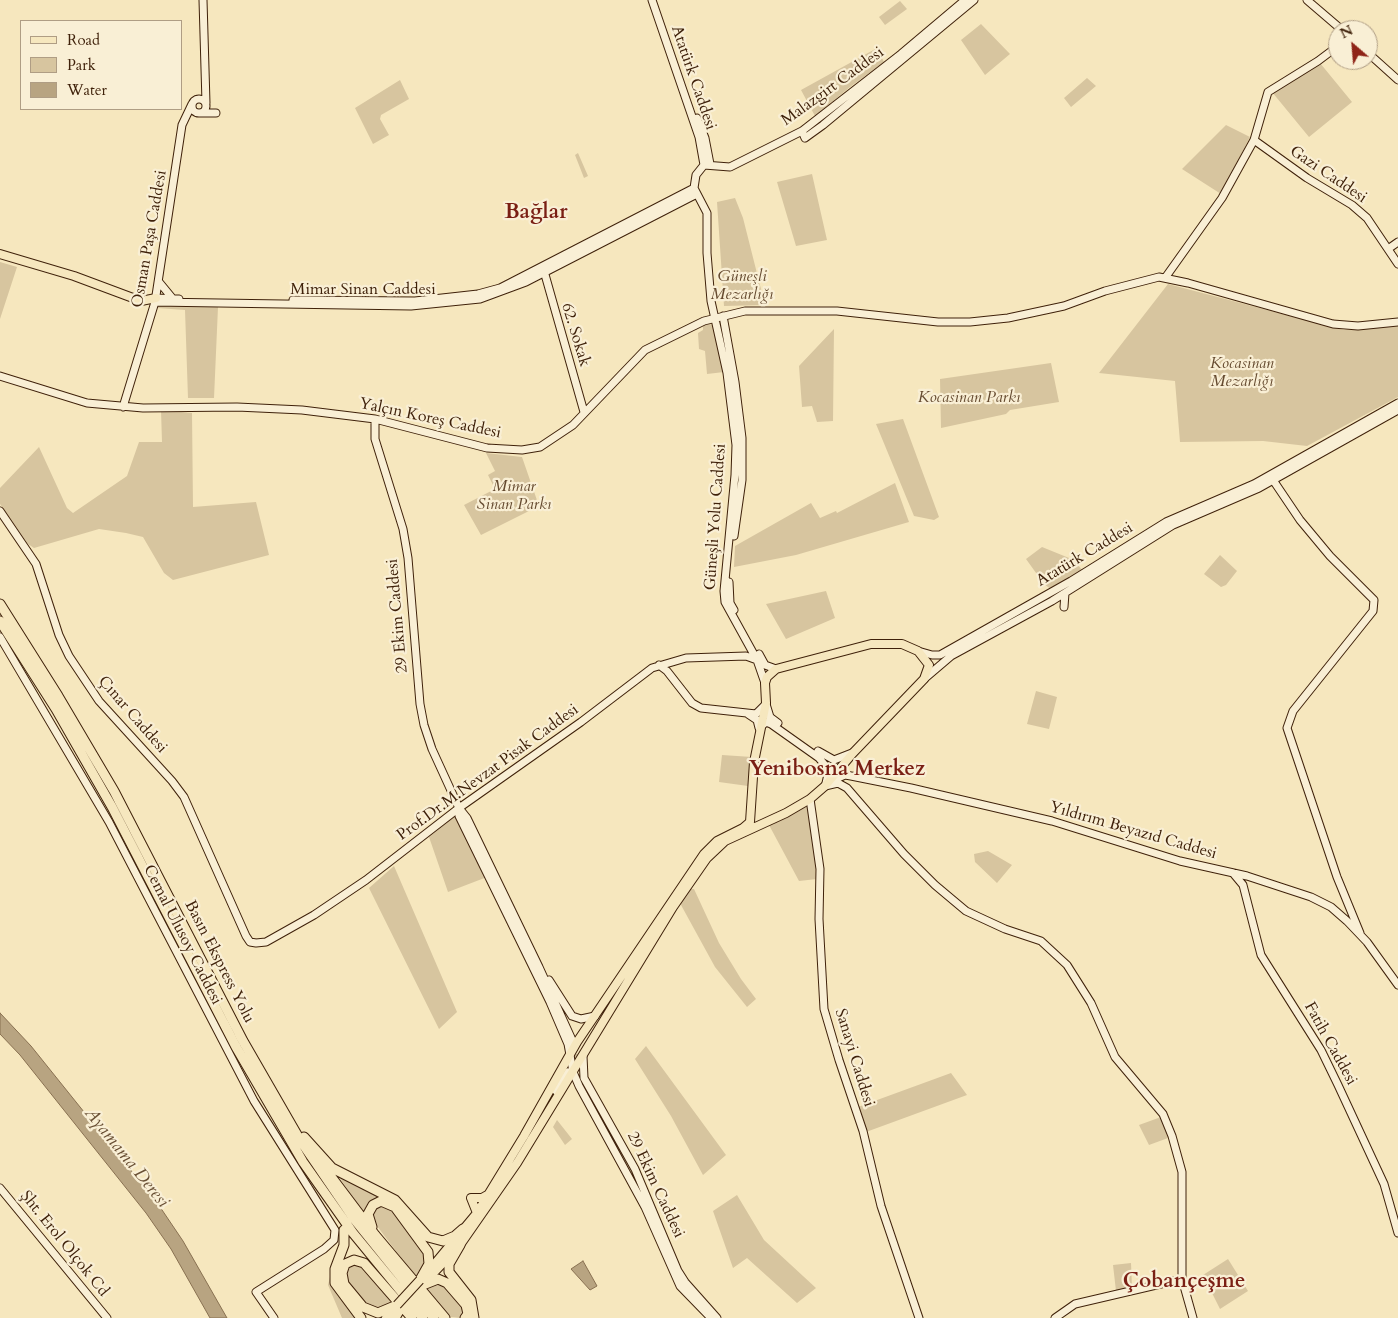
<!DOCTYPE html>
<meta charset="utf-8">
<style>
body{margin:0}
#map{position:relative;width:1398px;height:1318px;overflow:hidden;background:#f6e7be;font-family:Cardo,serif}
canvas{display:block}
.legend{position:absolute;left:20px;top:20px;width:162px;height:90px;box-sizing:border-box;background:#f9efd5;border:1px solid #af9d84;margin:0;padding:6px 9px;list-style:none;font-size:15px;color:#3f210a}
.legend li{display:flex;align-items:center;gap:10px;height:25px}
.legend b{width:25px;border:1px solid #af9d84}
.north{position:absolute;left:1328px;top:20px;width:50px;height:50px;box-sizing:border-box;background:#f9efd5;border:1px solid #af9d84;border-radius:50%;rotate:333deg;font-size:14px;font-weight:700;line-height:20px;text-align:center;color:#3f210a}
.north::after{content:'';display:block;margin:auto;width:18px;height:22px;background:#8f2418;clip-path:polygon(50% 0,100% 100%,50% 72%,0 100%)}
</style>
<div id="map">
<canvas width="1398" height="1318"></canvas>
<ul class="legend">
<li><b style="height:6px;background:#f6e7be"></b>Road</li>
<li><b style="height:14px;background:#d7c59f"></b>Park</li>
<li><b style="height:14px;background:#b8a481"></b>Water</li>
</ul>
<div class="north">N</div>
</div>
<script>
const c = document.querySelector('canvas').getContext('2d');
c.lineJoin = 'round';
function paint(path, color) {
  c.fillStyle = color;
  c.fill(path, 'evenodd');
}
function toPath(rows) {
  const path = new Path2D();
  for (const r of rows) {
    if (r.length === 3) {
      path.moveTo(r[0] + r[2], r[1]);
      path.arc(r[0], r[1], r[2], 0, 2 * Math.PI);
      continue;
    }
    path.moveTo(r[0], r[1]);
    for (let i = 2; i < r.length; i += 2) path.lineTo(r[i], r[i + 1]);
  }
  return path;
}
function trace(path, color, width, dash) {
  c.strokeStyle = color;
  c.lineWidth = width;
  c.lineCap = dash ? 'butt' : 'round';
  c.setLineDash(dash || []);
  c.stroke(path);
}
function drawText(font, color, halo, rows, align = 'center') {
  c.font = font + ' Cardo,serif';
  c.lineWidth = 4.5;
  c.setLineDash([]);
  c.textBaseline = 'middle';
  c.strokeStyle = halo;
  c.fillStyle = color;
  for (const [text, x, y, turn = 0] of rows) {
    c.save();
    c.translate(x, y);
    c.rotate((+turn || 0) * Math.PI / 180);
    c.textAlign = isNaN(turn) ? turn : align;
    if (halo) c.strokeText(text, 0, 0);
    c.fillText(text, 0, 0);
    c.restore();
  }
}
paint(toPath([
 [900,1,907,9,885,25,879,17],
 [981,24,1010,54,985,75,961,40],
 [877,48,884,62,850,87,815,116,801,90],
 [1320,63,1352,102,1309,137,1272,92],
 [1087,78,1096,86,1071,107,1064,98],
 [400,80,409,99,381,115,380,119,389,135,373,144,355,108],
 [1226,125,1250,137,1221,194,1182,169],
 [578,153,588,176,584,178,575,155],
 [812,174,827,240,796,246,777,182],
 [735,198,743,218,765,305,724,306,717,202],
 [0,262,17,267,0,319],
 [1168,284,1344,330,1398,326,1398,397,1307,446,1263,441,1180,442,1175,381,1099,373],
 [158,305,218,307,214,398,188,398,185,310,157,308],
 [706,322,714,326,724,372,707,374,705,351,699,349,698,333,703,330,703,323],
 [834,329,833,421,817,422,812,406,802,407,799,366],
 [1051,363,1059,402,1010,410,1006,414,941,428,940,379],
 [161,410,192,413,193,507,256,502,269,555,173,580,164,573,143,537,126,533,99,529,34,548,28,544,0,504,0,488,39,447,67,508,73,513,127,476,139,442,162,442],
 [903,419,939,517,934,520,914,516,876,424],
 [486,453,522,457,539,506,481,535,464,505,495,489,488,475,495,471],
 [895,483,909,522,796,555,734,567,735,546,811,503,820,518,836,511,837,513],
 [1042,547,1074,560,1082,570,1052,590,1044,584,1026,559],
 [1220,555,1237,571,1226,585,1221,587,1204,574],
 [826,591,835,618,786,639,766,604],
 [1036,691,1057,697,1049,729,1027,724],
 [722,755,752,757,748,786,719,782],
 [805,806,810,808,817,879,799,881,769,825],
 [454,817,456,817,487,877,448,892,429,837],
 [988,851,1012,865,997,883,975,862,974,854],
 [394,866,457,1012,439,1029,369,888],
 [690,889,694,889,719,943,741,979,756,999,747,1007,715,967,681,905,680,901],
 [646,1046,726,1155,703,1175,671,1116,635,1059],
 [951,1073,967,1095,866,1132,858,1107],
 [1161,1117,1168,1138,1149,1145,1139,1125],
 [557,1120,572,1139,565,1145,553,1127],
 [339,1177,355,1185,383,1196,364,1214],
 [737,1195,764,1240,816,1288,797,1303,747,1258,733,1268,713,1211],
 [383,1206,391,1208,425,1253,424,1269,417,1279,374,1222,372,1216,375,1209],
 [1228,1259,1248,1291,1220,1309,1203,1275],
 [1131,1263,1132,1287,1116,1291,1113,1265],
 [355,1264,362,1266,395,1302,382,1310,366,1306,348,1285,346,1270],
 [332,1269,359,1318,342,1318,328,1285],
 [444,1283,459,1300,464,1312,461,1318,450,1317,425,1289,431,1284]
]), '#d7c59f');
const water = toPath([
 [0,1013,31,1046,158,1204,183,1241,227,1318,210,1318,171,1249,146,1213,20,1055,0,1034,0,1013],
 [583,1261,597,1286,590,1290,571,1269,583,1261]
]);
paint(water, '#b8a481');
trace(water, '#887051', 1);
trace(toPath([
 [573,1044,579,1075]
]), '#d1bf9a', 7, [7, 3.5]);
const secondary = toPath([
 [203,0,206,103],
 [652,0,699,137,704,165],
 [1307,0,1342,30],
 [1368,53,1398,80],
 [199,106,7],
 [200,113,216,113],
 [697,118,705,138,710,164],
 [802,131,805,138,823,125,974,0],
 [1254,140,1307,178,1352,205,1367,218,1398,264],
 [704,165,696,175,694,188,707,213,707,253,711,301,727,373,736,445,735,475,724,591,725,602,757,660,765,683],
 [704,165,730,167,802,131,901,54,965,0],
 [1388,249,1398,242],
 [544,271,584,412],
 [1165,278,1222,198,1254,140,1268,92,1318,61,1338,46],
 [159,282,173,299],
 [156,298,179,299],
 [293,300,415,301,478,294,500,288,694,188],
 [155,302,411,306,480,299,526,282,697,194],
 [723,316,735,382,742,438,742,480,734,536],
 [0,376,87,403,143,408,237,407,302,410,375,419,487,448,522,450,540,447,573,425,645,350,704,321,745,311,837,311,938,322,970,322,1008,318,1064,306,1105,291,1159,277,1188,283,1333,324,1358,326,1398,322],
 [123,407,155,302,182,125,192,104],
 [375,419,375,439,403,529,408,558,420,704,424,725,432,749,459,808,459,816,550,1002,568,1044,573,1072,579,1086,645,1207,680,1286,711,1318],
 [1273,480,1300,520,1330,556,1374,600,1373,611,1293,711,1287,728,1337,877,1360,933],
 [0,511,36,564,59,635,69,656,99,701,172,781,184,797,246,936,250,942,256,943,266,942,314,915,366,880,459,808,581,722,652,668,686,658,746,656,757,660],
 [729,582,730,603,734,610],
 [1064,607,1065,593],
 [0,637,109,822,254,1101,335,1230,334,1240,324,1249,256,1292,274,1318],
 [918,651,932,655,940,655,1071,581,1166,522,1254,484,1398,403],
 [759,654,765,665,776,669],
 [659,665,667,671,692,703,701,708,756,714,764,706],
 [924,679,951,656,1052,601,1173,525,1259,488,1398,410],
 [766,704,770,717,778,723],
 [748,714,757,720,759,728,766,722,771,724,819,758,829,770,826,783],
 [818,751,834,760,852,753],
 [831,781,845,775,851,776,911,788,1052,821,1180,861,1247,876,1311,897,1331,907,1347,921,1367,942,1398,985],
 [825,786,838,783,847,788,904,854,935,885,966,911,1005,929,1041,941,1067,965,1091,1003,1115,1057,1163,1114,1172,1136,1182,1172,1182,1279,1193,1318],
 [810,799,820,869,819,919,824,1009,839,1060,863,1131,881,1206,919,1318],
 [459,808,467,818,539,967,573,1042],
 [1233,873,1243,885,1261,955,1321,1050,1338,1085,1384,1184,1398,1233],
 [549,980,572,1016,581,1019,595,1016],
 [583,1056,584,1078,635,1169,678,1271,685,1282,717,1318],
 [556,1091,568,1072],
 [0,1188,107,1318],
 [1055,1318,1075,1304,1182,1279]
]);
const primary = toPath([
 [0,254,74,276,141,301,156,298],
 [477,1213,471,1198,482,1198,489,1194],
 [423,1284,460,1245,517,1163,673,907,707,858,725,841,786,813,810,799,825,786,853,753,924,679,929,665,918,651,902,644,871,644,776,669,767,677,765,683,766,703,754,762,750,822,743,828,717,841,704,854,577,1042,524,1136,477,1213,427,1273],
 [386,1318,397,1305]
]);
const highway = toPath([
 [0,604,58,696,114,791,243,1041,300,1140,354,1219,434,1318],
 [0,621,56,709,112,807,236,1047,303,1162,353,1233,423,1318],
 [304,1137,332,1168,395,1200,428,1237,443,1241,455,1236,463,1229],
 [317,1158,375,1235,445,1318],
 [372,1227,368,1214,373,1205,381,1201,395,1207,428,1252,429,1264,420,1280],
 [344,1230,344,1245,335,1269,335,1283,361,1318],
 [460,1245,449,1264,449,1272,471,1300,474,1318],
 [423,1285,438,1279,447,1283,466,1305,468,1314,465,1318],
 [397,1305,378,1313,363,1307,344,1284,342,1273,345,1264,354,1260,364,1263,412,1318],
 [395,1318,400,1309]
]);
trace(secondary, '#3f210a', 9);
trace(primary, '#3f210a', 10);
trace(highway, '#3f210a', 11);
trace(secondary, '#f9efd5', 7);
trace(primary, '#f6e7be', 8);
trace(highway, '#f6e7be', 9);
const primaryBridge = toPath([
 [397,1305,420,1280]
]);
trace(primaryBridge, '#3f210a', 10, []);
trace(primaryBridge, '#f6e7be', 8);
drawText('16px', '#3f210a', '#f9efd5', [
 ["Atatürk Caddesi",693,78,71],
 ["Malazgirt Caddesi",833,87,-36],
 ["Gazi Caddesi",1328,175,34],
 ["Osman Paşa Caddesi",150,239,-80],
 ["Mimar Sinan Caddesi",363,290],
 ["62. Sokak",575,335,73],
 ["Yalçın Koreş Caddesi",430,419,12],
 ["Güneşli Yolu Caddesi",716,517,-86],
 ["Atatürk Caddesi",1085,555,-31],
 ["29 Ekim Caddesi",398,616,-95],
 ["Çınar Caddesi",132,715,49],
 ["Prof.Dr.M.Nevzat Pisak Caddesi",488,773,-36],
 ["Yıldırım Beyazıd Caddesi",1133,831,16],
 ["Cemal Ulusoy Caddesi",182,935,63],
 ["Basın Ekspress Yolu",219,962,63],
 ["Fatih Caddesi",1330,1044,61],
 ["Sanayi Caddesi",854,1058,73],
 ["29 Ekim Caddesi",655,1185,65],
 ["Şht. Erol Olçok Cd",64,1244,51]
]);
drawText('italic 16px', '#654a2f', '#f9efd5', [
 ["Güneşli",742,277],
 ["Mezarlığı",742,295],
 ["Kocasinan",1242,364],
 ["Mezarlığı",1242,382],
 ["Kocasinan Parkı",969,398],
 ["Mimar",514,487],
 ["Sinan Parkı",514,505]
]);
drawText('italic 18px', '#694f34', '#f9efd5', [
 ["Ayamama Deresi",126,1158,51]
]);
drawText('bold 21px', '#7a1f14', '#f9efd5', [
 ["Bağlar",536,213],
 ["Yenibosna Merkez",837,770],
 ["Çobançeşme",1184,1282]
]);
</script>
